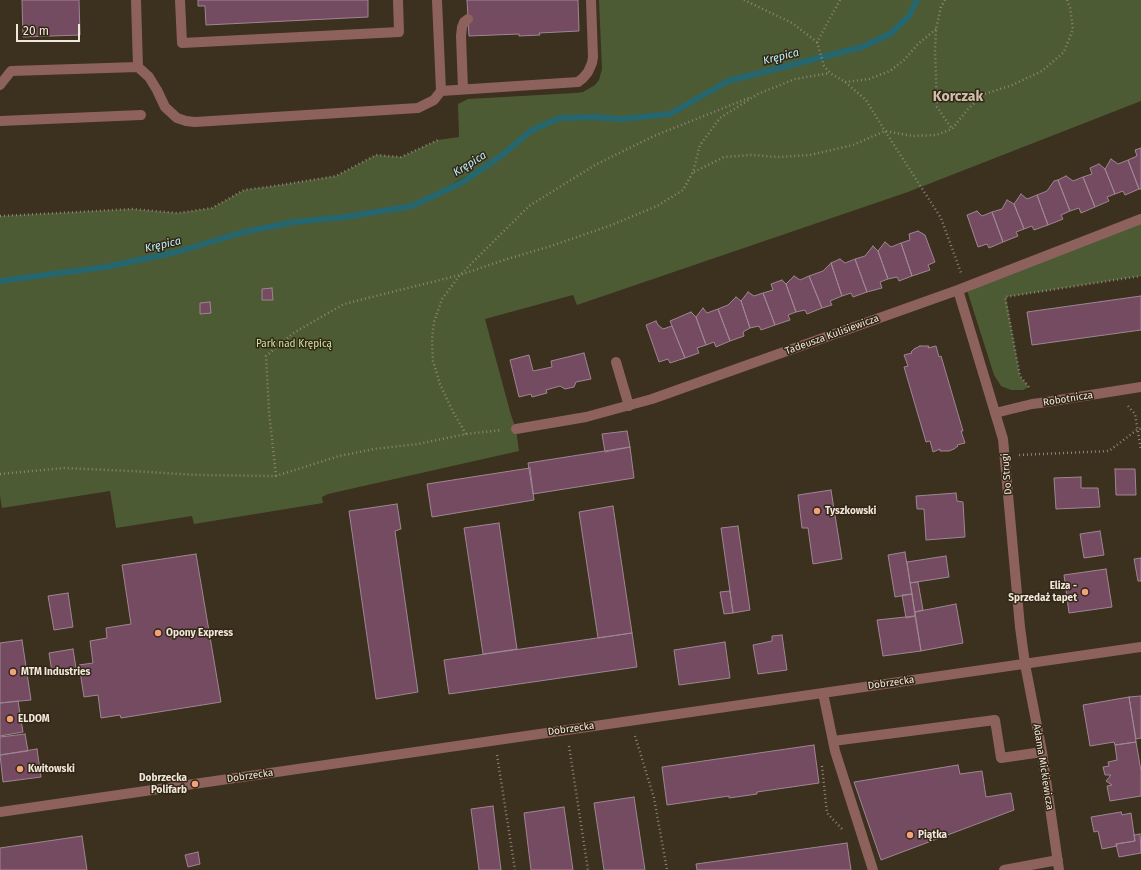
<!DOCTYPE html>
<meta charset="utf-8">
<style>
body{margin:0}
#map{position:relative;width:1141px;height:870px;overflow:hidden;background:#3c301e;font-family:"Fira Sans",sans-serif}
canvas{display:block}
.scale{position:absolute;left:16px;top:24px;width:64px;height:18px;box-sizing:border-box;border:2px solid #f0e8dd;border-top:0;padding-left:5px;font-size:12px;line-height:14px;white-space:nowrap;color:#f0e8dd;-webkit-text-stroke:3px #322615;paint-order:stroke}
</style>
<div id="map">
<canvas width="1141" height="870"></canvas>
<div class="scale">20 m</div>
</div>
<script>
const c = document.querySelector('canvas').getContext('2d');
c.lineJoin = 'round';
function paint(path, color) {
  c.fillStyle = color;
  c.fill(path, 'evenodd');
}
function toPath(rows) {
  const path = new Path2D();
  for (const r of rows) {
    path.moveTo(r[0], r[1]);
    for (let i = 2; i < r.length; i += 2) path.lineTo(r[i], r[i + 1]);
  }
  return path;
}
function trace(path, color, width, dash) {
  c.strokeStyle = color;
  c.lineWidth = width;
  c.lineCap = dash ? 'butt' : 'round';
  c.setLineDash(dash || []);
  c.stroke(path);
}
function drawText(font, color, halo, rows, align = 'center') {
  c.font = font + ' "Fira Sans",sans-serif';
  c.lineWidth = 3;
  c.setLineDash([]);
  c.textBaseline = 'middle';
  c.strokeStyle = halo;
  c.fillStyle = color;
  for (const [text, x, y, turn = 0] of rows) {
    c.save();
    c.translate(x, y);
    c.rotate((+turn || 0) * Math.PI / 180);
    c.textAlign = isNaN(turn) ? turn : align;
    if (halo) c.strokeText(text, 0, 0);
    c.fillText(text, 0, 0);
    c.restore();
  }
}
paint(toPath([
 [599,0,1141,0,1141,101,908,192,577,305,573,295,485,319,511,415,516,429,519,451,328,494,322,497,323,503,194,524,192,516,116,528,110,491,2,508,0,496,0,216,132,209,178,213,212,208,244,190,274,186,336,176,376,155,401,157,438,140,459,137,458,104,468,99,575,93,583,92,595,85,599,80,602,69],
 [493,161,461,183,422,202,422,201],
 [1141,219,1141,276,1006,297,1020,376,1029,387,1023,390,1011,390,1001,386,994,375,966,287]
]), '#4d5b34');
trace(toPath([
 [0,281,106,267,177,252,244,232,294,222,345,217,412,206,461,183,501,156,532,130,560,118,594,117,622,119,670,114,728,81,862,47,890,34,909,16,917,0]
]), '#25666f', 6);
const building = toPath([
 [22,0,79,0,80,35,23,37,22,0],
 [198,0,368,0,368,17,206,25,205,6,198,6,198,0],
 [467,0,578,0,579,31,539,33,540,35,519,36,519,34,469,36,467,0],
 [1141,148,1141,189,1139,189,1128,160,1137,156,1135,150,1141,148],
 [1111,159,1118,164,1128,160,1139,189,1125,195,1123,191,1115,194,1105,169,1111,159],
 [1099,164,1105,169,1115,194,1107,197,1109,201,1095,207,1083,177,1092,174,1090,168,1099,164],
 [1066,176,1073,181,1083,177,1095,207,1081,213,1079,208,1070,211,1058,180,1066,176],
 [1058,180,1070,211,1061,215,1063,219,1048,225,1037,195,1047,191,1054,181,1058,180],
 [1021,194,1027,199,1037,195,1048,225,1034,230,1032,226,1024,229,1014,204,1021,194],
 [1007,200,1014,204,1024,229,1016,232,1018,236,1003,242,992,212,1002,209,1007,200],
 [977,211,982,216,992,212,1003,242,989,248,987,244,978,247,967,215,977,211],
 [918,231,925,235,935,262,928,265,930,270,912,276,901,243,910,240,909,234,918,231],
 [885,242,891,247,901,243,912,276,899,281,897,277,888,279,878,251,885,242],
 [873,246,878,251,888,279,880,282,882,288,867,292,855,259,865,256,873,246],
 [840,259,845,263,855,259,867,292,853,297,851,293,842,296,831,263,840,259],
 [831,263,842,296,830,301,832,305,822,308,809,276,823,271,831,263],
 [794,276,800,280,809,276,822,308,807,314,805,310,796,312,786,284,794,276],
 [782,280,786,284,796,312,788,315,790,320,775,325,763,293,773,290,771,284,782,280],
 [272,288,273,300,262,300,262,289,272,288],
 [748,292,754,296,763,293,775,325,761,330,759,326,750,328,741,301,748,292],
 [1141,296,1141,330,1032,345,1027,312,1141,296],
 [736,297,741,301,750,328,743,332,744,336,730,341,718,309,728,305,736,297],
 [210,302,211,313,200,314,200,303,210,302],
 [703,308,707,313,718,309,730,341,716,347,714,342,706,345,696,317,703,308],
 [691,312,696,317,706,345,697,348,699,353,685,358,670,321,691,312],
 [656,321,658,325,663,329,672,326,685,358,670,363,668,359,659,362,646,325,656,321],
 [920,346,929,346,928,348,936,346,939,357,941,356,963,431,961,431,965,443,957,445,958,446,954,449,949,451,940,451,940,449,933,452,930,441,926,442,904,367,908,366,904,355,912,353,911,352,914,349,920,346],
 [584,353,591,379,576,382,574,387,565,389,560,386,546,390,547,393,532,397,531,394,519,397,510,360,529,355,533,371,552,367,551,361,584,353],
 [627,431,630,447,605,452,602,434,627,431],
 [630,447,634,478,533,494,528,463,630,447],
 [530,468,534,500,432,517,427,484,530,468],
 [1115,469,1135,469,1136,495,1116,495,1115,469],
 [1081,477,1081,488,1098,488,1100,507,1056,509,1054,478,1081,477],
 [831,490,842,559,813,564,808,528,802,528,798,495,831,490],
 [956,493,957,501,963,502,965,537,926,540,924,509,917,509,916,496,956,493],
 [397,504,401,529,395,531,418,692,376,699,349,511,397,504],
 [613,506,632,633,598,638,579,512,613,506],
 [499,523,517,649,483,654,464,528,499,523],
 [738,526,750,610,733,613,721,528,738,526],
 [1100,531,1104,555,1084,558,1080,534,1100,531],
 [905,552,912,594,895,597,888,555,905,552],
 [196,554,221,702,121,718,120,715,101,718,98,695,84,697,79,665,93,663,90,641,107,638,106,628,131,624,122,565,196,554],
 [946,556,949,577,910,583,907,562,946,556],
 [1141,558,1141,581,1138,581,1134,559,1141,558],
 [1106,569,1112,607,1069,613,1064,575,1106,569],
 [918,582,923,610,915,612,910,583,918,582],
 [730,591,733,613,724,614,720,592,730,591],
 [68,593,73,627,54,630,48,596,68,593],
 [912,594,915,616,906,618,902,595,912,594],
 [956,604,963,643,921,651,915,612,956,604],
 [915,616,921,651,883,656,877,620,915,616],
 [632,633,637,667,449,694,444,660,632,633],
 [782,635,787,670,758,674,753,645,772,641,772,636,782,635],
 [22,640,31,700,0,703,0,643,22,640],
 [725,642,730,678,679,685,674,650,725,642],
 [73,649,76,668,52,672,49,653,73,649],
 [1141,696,1141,738,1136,739,1129,697,1141,696],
 [1129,697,1136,742,1115,745,1114,742,1090,746,1083,705,1129,697],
 [18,701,23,732,0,736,0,703,18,701],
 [25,734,28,751,0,755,0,737,25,734],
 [1136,742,1141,771,1141,796,1110,801,1107,786,1112,785,1106,781,1111,775,1105,775,1103,767,1109,766,1108,762,1117,760,1115,745,1136,742],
 [814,745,819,783,757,792,757,794,729,798,729,796,667,805,662,767,814,745],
 [37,749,41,777,3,782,0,755,37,749],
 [958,765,960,774,982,771,986,797,1011,793,1014,810,881,860,854,782,958,765],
 [634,797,645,870,604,870,594,803,634,797],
 [493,806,501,870,479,870,471,809,493,806],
 [564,807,573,870,531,870,524,813,564,807],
 [1121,812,1122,815,1131,813,1135,841,1116,844,1117,846,1102,849,1098,831,1094,832,1091,817,1121,812],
 [1140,834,1141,853,1119,857,1116,844,1135,841,1134,835,1140,834],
 [82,836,87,870,0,870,0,848,82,836],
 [847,843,851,870,697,870,696,864,847,843],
 [198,852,200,864,188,867,185,855,198,852]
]);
paint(building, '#754b62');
trace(building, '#9e8692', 1);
trace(toPath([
 [744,0,792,23,817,42],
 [840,0,817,42,824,66,830,73,845,82,866,100,885,131,941,218,961,273],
 [945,0,941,7,936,29,935,50,937,107,952,129],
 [845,82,869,79,890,71,904,60,918,44,936,29],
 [694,172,724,157,751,155,778,157,810,155,853,145,885,131,913,136,936,135,952,129,968,109,984,94,1010,86,1042,71,1064,52,1073,29,1070,8,1067,0],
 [0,216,132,209,178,213,212,208,244,190,274,186,336,176,376,155,401,157,438,140],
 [1029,387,1020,376,1005,297,1141,276],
 [1128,406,1135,414,1141,450],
 [466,434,452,410,440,384,433,361,432,339,434,322,442,299,460,275,529,206,595,165,654,136,751,97],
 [1019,455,1109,451,1138,429,1141,429],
 [0,474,64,468,131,471,198,475,276,476,339,456,374,449,418,444,466,434,502,430],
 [276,476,269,412,266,356,295,332,344,304,460,275,504,260,551,246,609,226,657,206,683,190,693,172,700,145,720,118,758,94,795,79,830,73],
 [635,736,654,798,667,870],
 [569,746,588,870],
 [497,755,515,870],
 [822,766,827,813,843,830]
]), '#8f8576', 2.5, [1, 3]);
trace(toPath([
 [180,0,182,43,399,32,398,0],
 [138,67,149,77,157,90,165,107,177,118,186,121,195,122,418,108,434,100,441,91,437,0],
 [0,85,11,71,138,67,136,0],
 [463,89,461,36,462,27,464,22,468,19],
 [441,91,578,82,583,78,588,72,592,63,593,57,591,0],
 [0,121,141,115],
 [958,290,1003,439,1020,627,1025,664,1042,752,1059,870],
 [616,362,629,406],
 [995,413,1032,404,1040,403,1141,387],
 [516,429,586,417,652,399,958,290,1141,219],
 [823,693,835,751,873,870],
 [833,741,995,720,1001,758,1042,752],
 [0,812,1141,647],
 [1004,870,1058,860]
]), '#8d625c', 10);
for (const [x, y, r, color] of [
 [817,511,4,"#f0a279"],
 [1085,592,4,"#f0a279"],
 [158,633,4,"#f0a279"],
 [13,672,4,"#f0a279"],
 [10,719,4,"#f0a279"],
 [20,769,4,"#f0a279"],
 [195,784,4,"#f0a279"],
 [910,835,4,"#f0a279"]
]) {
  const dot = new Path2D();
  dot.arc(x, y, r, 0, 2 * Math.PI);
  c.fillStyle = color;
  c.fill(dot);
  trace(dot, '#322615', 1.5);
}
drawText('10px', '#f0e8dd', '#322615', [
 ["Tadeusza Kulisiewicza",832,335,-20],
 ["Robotnicza",1068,399,-9],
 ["Do Strugi",1007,474,-95],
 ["Dobrzecka",891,683,-8],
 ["Dobrzecka",571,729,-8],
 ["Adama Mickiewicza",1043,767,81],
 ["Dobrzecka",250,776,-8]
]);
drawText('10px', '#cee7a1', '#322615', [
 ["Park nad Krępicą",294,344]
]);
drawText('bold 10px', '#f0e8dd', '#322615', [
 ["Tyszkowski",825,511],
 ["Eliza -",1077,586,"right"],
 ["Sprzedaż tapet",1077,598,"right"],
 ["Opony Express",166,633],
 ["MTM Industries",21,672],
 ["ELDOM",18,719],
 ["Kwitowski",28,769],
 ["Dobrzecka",187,778,"right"],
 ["Polifarb",187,790,"right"],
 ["Piątka",918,835]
], 'left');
drawText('italic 11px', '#b8eff9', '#322615', [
 ["Krępica",781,57,-14],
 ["Krępica",470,164,-32],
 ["Krępica",163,245,-13]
]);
drawText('bold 14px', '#d1c1ac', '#322615', [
 ["Korczak",958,97]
]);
</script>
